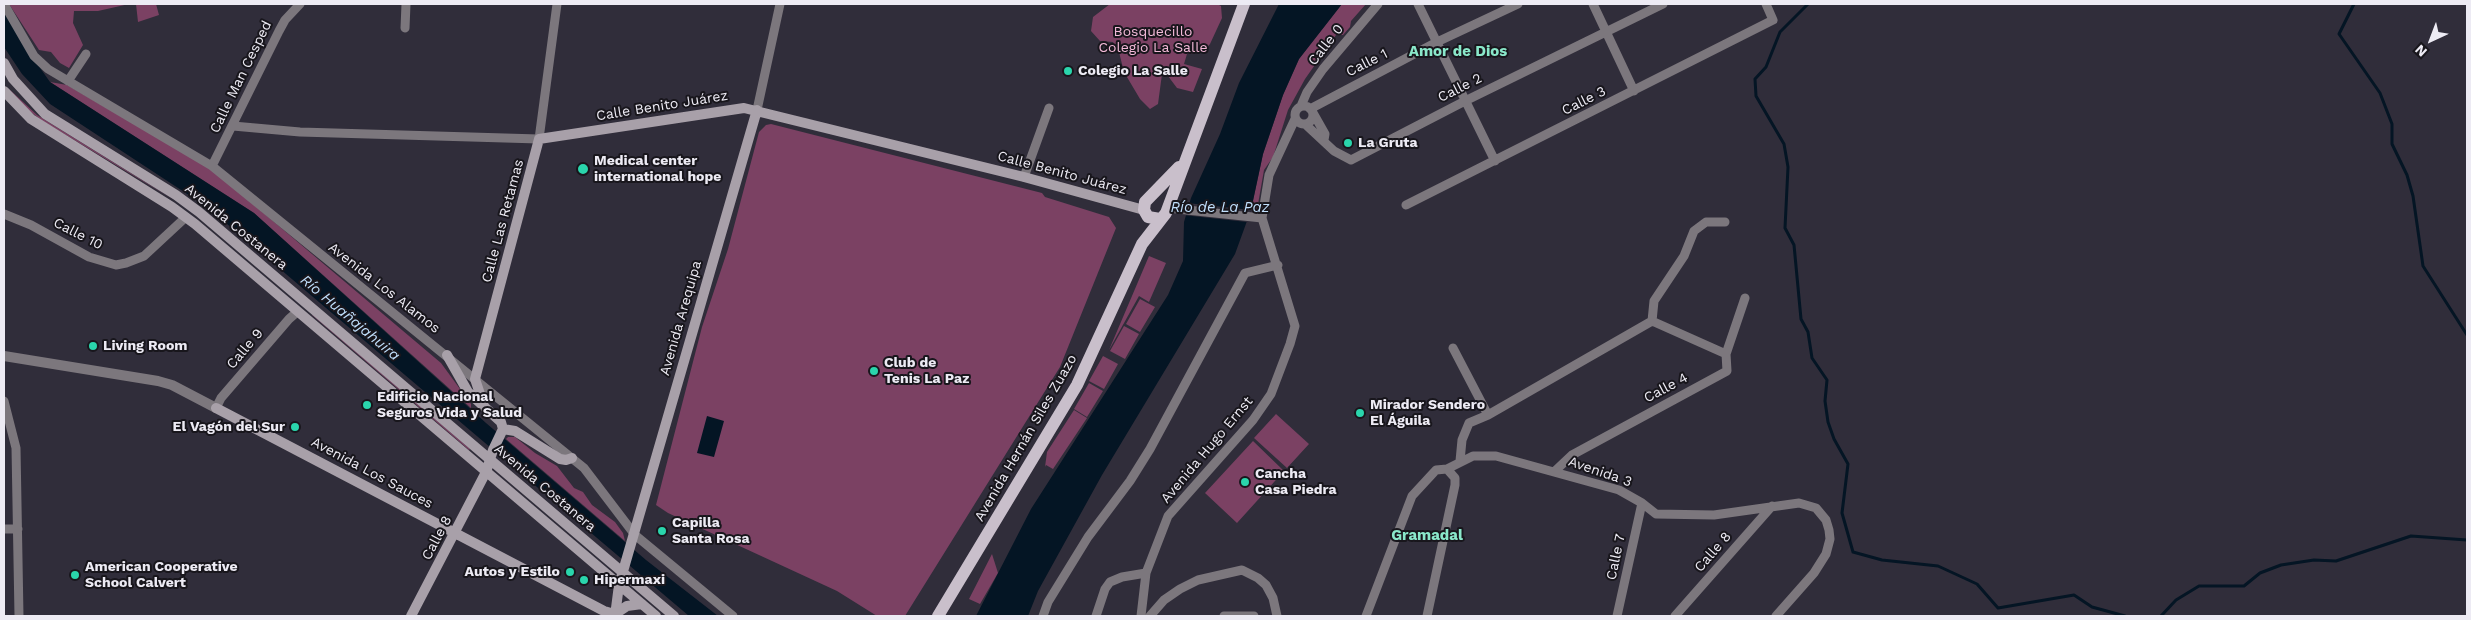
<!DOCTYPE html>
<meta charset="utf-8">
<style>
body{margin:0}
#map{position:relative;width:2471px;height:620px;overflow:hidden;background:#302d3a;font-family:"Work Sans",sans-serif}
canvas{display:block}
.frame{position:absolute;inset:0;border:5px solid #edebf4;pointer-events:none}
.north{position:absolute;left:2406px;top:15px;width:50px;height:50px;-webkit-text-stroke:4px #18161c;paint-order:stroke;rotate:223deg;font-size:14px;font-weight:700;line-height:20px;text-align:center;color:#edebf4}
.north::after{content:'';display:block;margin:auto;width:18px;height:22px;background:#edebf4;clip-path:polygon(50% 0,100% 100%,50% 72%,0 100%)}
</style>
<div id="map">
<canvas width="2471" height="620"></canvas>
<div class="frame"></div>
<div class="north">N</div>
</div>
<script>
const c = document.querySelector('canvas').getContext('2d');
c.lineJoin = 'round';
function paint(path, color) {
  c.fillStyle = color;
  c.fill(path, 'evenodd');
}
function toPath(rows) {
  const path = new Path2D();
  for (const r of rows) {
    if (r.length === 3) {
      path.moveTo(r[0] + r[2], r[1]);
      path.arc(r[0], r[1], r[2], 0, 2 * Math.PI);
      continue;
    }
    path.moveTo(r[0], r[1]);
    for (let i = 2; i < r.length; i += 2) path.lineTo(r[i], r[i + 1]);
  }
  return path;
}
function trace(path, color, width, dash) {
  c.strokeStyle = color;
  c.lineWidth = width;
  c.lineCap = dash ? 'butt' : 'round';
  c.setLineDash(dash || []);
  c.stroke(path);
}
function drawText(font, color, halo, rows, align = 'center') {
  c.font = font + ' "Work Sans",sans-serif';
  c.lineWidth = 4;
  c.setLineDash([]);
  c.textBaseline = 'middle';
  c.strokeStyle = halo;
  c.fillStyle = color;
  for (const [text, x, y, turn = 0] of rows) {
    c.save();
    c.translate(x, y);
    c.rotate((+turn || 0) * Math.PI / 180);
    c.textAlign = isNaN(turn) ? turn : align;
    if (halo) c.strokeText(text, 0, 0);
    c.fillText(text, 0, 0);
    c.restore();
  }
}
paint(toPath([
 [9,4,129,4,98,11,74,11,73,23,83,45,69,68,60,63,51,52,39,50],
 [136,4,156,4,159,15,138,22],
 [1110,4,1217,4,1221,6,1222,18,1210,44,1203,52,1187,54,1184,64,1202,69,1193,92,1177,88,1168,76,1162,74,1158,104,1150,109,1140,99,1124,72,1119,52,1113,42,1100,41,1091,31,1093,17],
 [1342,4,1366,4,1351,21,1350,27,1343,35,1336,35,1305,79,1288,110,1273,157,1264,170,1257,210,1251,210,1263,154,1283,95,1299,59],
 [50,82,67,85,209,167,441,363,471,404,471,408,254,213],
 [8,88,37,115,174,200,41,120,26,108],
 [771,124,1042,193,1045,197,1109,217,1116,228,1060,367,905,616,877,616,837,591,668,513,656,505,702,327,728,249,759,132,766,125],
 [1149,256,1166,263,1149,302,1139,296,1109,350],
 [1140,299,1155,307,1140,332,1126,324],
 [312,315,313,315,470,449,469,450],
 [1124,326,1139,334,1125,359,1110,351],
 [1103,356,1118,364,1104,389,1089,381],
 [1089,383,1103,391,1087,417,1074,409],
 [1074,410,1087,418,1053,469,1046,465,1045,467,1047,452],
 [1276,414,1309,444,1287,468,1254,438],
 [508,437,515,437,535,453,557,466,574,488,583,492,592,505,615,522,623,533,625,541,506,439],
 [1253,441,1284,471,1237,523,1205,493],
 [992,554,998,573,980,604,969,599]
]), '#7b4163');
paint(toPath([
 [1279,4,1342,4,1299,59,1283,95,1263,154,1251,210,1235,254,1102,475,1038,591,1028,616,976,616,1031,509,1168,295,1183,261,1184,222,1191,198,1220,134,1239,83],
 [4,10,23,44,50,82,254,213,486,423,646,560,718,616,689,616,207,207,50,104,22,74,4,47],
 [707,416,724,421,714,457,697,453]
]), '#041524');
paint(toPath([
 [1187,203,1251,210,1247,222,1183,215]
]), '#302d3a');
trace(toPath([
 [1808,4,1780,32,1766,67,1755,79,1756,96,1784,144,1788,167,1785,228,1794,245,1801,319,1808,332,1812,358,1827,380,1825,401,1828,422,1834,439,1848,464,1842,513,1853,552,1882,560,1938,566,1977,584,1998,608,2074,595,2092,607,2125,616],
 [2354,4,2339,34,2380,93,2392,124,2392,144,2407,175,2413,196,2423,266,2467,335],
 [2161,616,2176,600,2199,586,2244,586,2260,573,2281,565,2314,560,2336,561,2411,536,2467,540]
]), '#041524', 3);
trace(toPath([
 [4,4,34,56,48,69,212,166,584,468,635,535,733,616],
 [1418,4,1495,161],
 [1593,4,1634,91],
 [405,28,406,4],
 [68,81,86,54],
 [1304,115,9],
 [1301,106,1307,92,1323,69,1378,4],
 [1310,109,1437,42,1518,4],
 [757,110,780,4],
 [1312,111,1325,134,1324,140],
 [1305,124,1334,151,1351,160,1465,101,1663,4],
 [233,126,300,132,539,139,557,4],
 [212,166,279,31,285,20,300,4],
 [1024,177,1049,108],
 [1406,205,1773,20,1766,4],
 [1168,208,1262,218],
 [4,214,31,225,89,257,116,265,126,263,144,256,186,217],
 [1652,321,1654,301,1684,256,1694,231,1706,222,1725,222],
 [1652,321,1726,354],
 [1453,348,1488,415],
 [4,401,16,448,19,616],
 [216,408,221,398,289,319,297,312],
 [1460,461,1462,440,1469,423,1488,415,1652,321],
 [1447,469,1473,456,1496,456,1619,490,1642,503,1656,514,1714,515,1799,503,1816,508,1826,520,1829,530,1830,539,1826,554,1814,573,1776,616],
 [1555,471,1572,455,1727,371,1726,354,1745,298],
 [4,529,18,529],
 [1043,616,1048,602,1088,537,1130,481,1150,449,1245,273,1278,265],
 [1096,616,1105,589,1110,582,1122,577,1146,573],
 [1141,616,1146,573,1168,516,1253,420,1271,394,1290,344,1295,326,1262,218,1269,175,1295,119],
 [1150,616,1164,600,1180,589,1198,580,1242,570,1258,578,1266,585,1273,598,1277,616],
 [1224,616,1254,616],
 [1366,616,1412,496,1436,470,1447,469],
 [1427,616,1455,485,1455,478,1447,469],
 [1617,616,1642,503],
 [1675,616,1772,506]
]), '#7c777d', 9);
trace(toPath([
 [4,356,158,381,172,385,216,408]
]), '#7c777d', 10);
trace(toPath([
 [4,63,13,79,45,114,176,195,199,212,674,616],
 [4,91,31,119,172,207,195,224,656,616],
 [447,355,468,392,501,422,503,429],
 [484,406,475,379,539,139,744,108,1024,177,1144,210],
 [216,408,604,611,615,614,627,606,642,604],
 [503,429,515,431,560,459,566,460,572,458],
 [411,616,486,472,493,450,503,429],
 [615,616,619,585,757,110]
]), '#a8a0a9', 10);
trace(toPath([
 [1160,219,1148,217,1144,210,1145,202,1179,167],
 [938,616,1077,385,1142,244,1166,213,1244,4]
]), '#c9bfcb', 12);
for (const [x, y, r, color] of [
 [1068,71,5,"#2ad5ac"],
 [1348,143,5,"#2ad5ac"],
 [583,169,6,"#2ad5ac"],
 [93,346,5,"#2ad5ac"],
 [874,371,5,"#2ad5ac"],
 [367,405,5,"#2ad5ac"],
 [1360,413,5,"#2ad5ac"],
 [295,427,5,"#2ad5ac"],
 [1245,482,5,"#2ad5ac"],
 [662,531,5,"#2ad5ac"],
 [570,572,5,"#2ad5ac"],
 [75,575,5,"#2ad5ac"],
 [584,580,5,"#2ad5ac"]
]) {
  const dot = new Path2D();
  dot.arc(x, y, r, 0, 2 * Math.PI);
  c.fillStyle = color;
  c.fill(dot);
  trace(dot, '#18161c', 2);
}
drawText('14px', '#f4bad9', '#18161c', [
 ["Bosquecillo",1153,32],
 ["Colegio La Salle",1153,48]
]);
drawText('14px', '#edebf4', '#18161c', [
 ["Calle 0",1326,45,-52],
 ["Calle 1",1367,63,-27],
 ["Calle Man Cesped",241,77,-64],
 ["Calle 2",1460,88,-27],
 ["Calle 3",1584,101,-27],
 ["Calle Benito Juárez",662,106,-9],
 ["Calle Benito Juárez",1062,173,15],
 ["Calle Las Retamas",503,221,-75],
 ["Avenida Costanera",236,227,39],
 ["Calle 10",78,234,27],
 ["Avenida Los Alamos",384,288,38],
 ["Avenida Arequipa",681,318,-74],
 ["Calle 9",245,349,-50],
 ["Calle 4",1666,388,-28],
 ["Avenida Hernán Siles Zuazo",1026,438,-60],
 ["Avenida Hugo Ernst",1207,450,-50],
 ["Avenida 3",1600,472,19],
 ["Avenida Los Sauces",372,473,28],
 ["Avenida Costanera",545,488,40],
 ["Calle 8",437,538,-62],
 ["Calle 8",1713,552,-49],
 ["Calle 7",1616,557,-78]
]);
drawText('bold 14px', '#edebf4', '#18161c', [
 ["Colegio La Salle",1078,71],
 ["La Gruta",1358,143],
 ["Medical center",594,161],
 ["international hope",594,177],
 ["Living Room",103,346],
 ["Club de",884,363],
 ["Tenis La Paz",884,379],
 ["Edificio Nacional",377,397],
 ["Seguros Vida y Salud",377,413],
 ["Mirador Sendero",1370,405],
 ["El Águila",1370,421],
 ["El Vagón del Sur",285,427,"right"],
 ["Cancha",1255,474],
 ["Casa Piedra",1255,490],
 ["Capilla",672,523],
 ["Santa Rosa",672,539],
 ["American Cooperative",85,567],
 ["School Calvert",85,583],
 ["Autos y Estilo",560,572,"right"],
 ["Hipermaxi",594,580]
], 'left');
drawText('bold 15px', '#8ae8ca', '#18161c', [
 ["Amor de Dios",1458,52],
 ["Gramadal",1427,536]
]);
drawText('italic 15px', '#c0dffc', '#18161c', [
 ["Río de La Paz",1220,208],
 ["Río Huañajahuira",350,318,40]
]);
</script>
